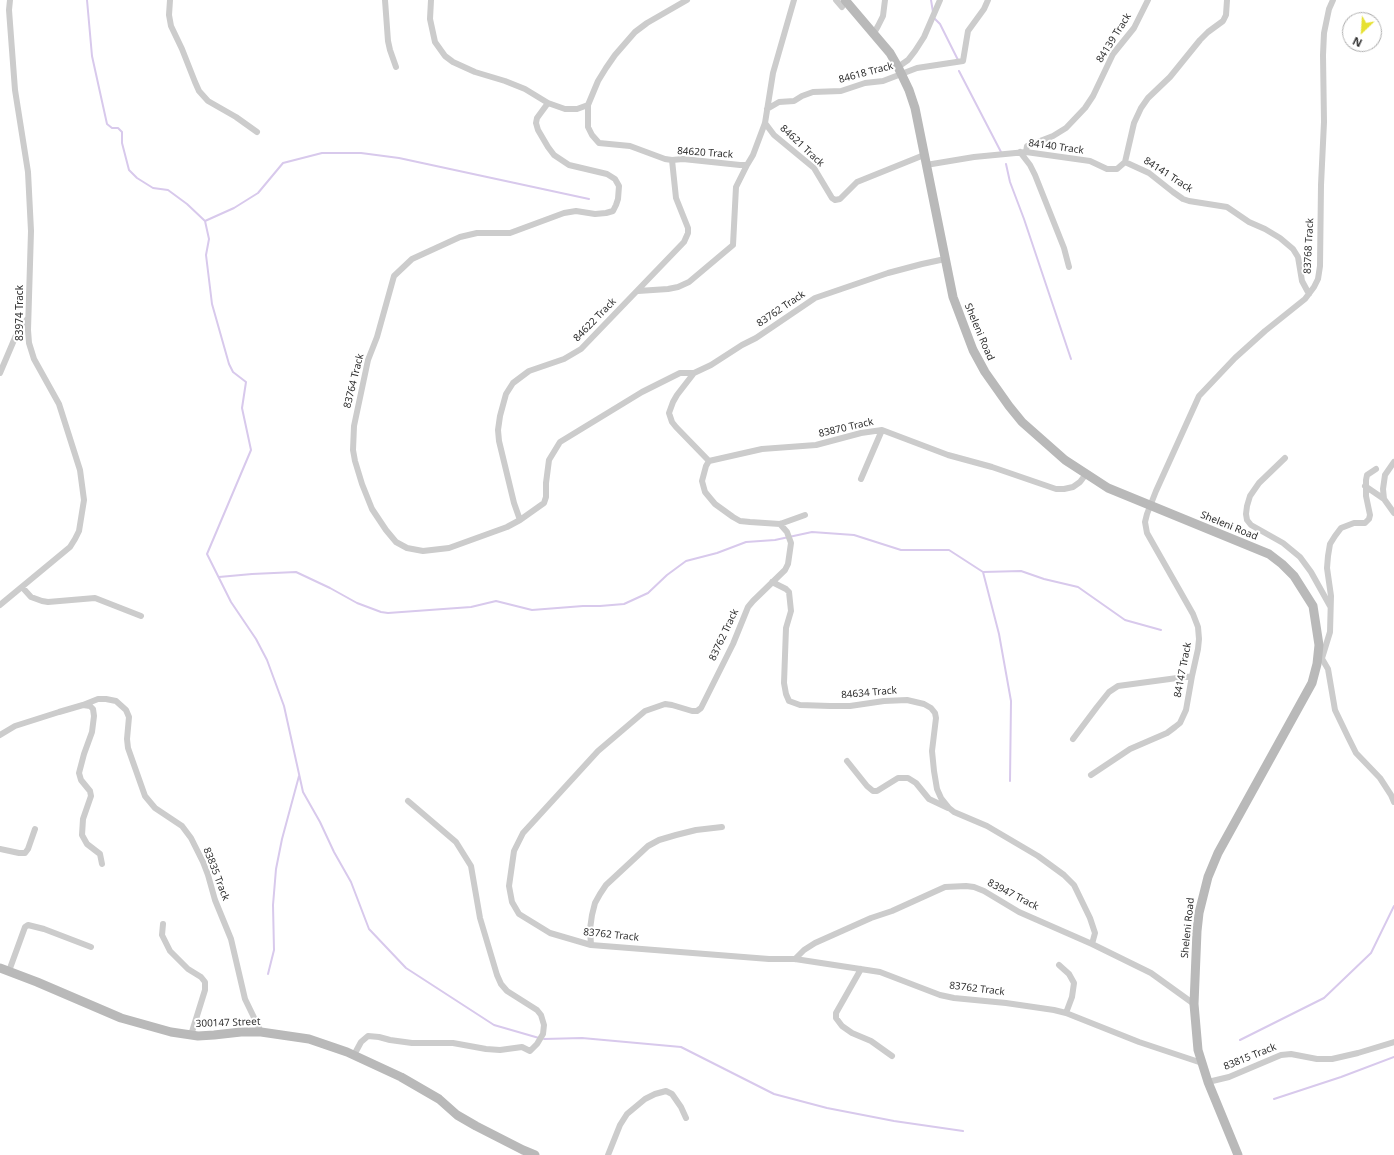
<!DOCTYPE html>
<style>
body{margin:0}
#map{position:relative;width:1394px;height:1155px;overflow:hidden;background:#fff;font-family:"Noto Sans",sans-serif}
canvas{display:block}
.north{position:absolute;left:1342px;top:12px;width:40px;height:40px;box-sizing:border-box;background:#fff;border:1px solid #acacac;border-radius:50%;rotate:205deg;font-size:11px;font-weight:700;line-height:16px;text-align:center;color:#2f2f2f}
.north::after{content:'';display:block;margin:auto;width:14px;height:18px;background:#e6e131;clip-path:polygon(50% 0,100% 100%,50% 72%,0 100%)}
</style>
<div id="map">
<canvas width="1394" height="1155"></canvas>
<div class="north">N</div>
</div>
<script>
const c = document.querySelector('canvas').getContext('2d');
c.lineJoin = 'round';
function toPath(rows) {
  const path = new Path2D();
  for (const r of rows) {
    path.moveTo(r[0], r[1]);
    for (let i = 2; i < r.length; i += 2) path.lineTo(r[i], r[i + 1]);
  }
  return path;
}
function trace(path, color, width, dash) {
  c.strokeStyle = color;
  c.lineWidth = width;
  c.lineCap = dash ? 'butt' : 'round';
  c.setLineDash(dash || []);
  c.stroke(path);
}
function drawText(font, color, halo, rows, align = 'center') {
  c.font = font + ' "Noto Sans",sans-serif';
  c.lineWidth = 4;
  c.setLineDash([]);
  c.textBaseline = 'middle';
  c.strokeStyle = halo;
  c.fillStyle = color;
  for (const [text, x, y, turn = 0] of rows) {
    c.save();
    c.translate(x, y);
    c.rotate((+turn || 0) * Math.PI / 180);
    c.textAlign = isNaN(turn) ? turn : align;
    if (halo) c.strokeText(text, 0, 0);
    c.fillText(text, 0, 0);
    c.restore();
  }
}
trace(toPath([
 [87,0,92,56,107,124,112,128,118,128,122,132,122,143,129,170,137,178,153,188,168,190,187,204,205,221,209,239,206,255,212,304,229,364,233,372,246,382,242,408,251,450,207,554,231,602,256,639,267,660,284,706,303,792,320,822,334,852,351,882,369,929,406,968,494,1025,539,1038],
 [931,0,933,12],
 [934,18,940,24,958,60],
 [959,71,1001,152],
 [1006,164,1010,182,1024,219,1071,359],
 [205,221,234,208,258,193,283,163,322,153,361,153,399,158,589,199],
 [983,572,1021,571,1044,579,1078,587,1125,620,1161,630],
 [219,577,252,574,296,572,330,588,357,603,381,612,388,613,471,607,496,601,532,610,583,606,600,606,624,604,648,593,667,575,686,561,717,553,746,542,775,540,812,532,854,535,901,550,949,550,983,572,999,634,1011,701,1010,781],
 [268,974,274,950,273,905,276,869,282,839,299,776],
 [544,1039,582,1038,681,1047,774,1094,827,1108,894,1121,963,1131],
 [1240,1040,1324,998,1371,953,1394,906],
 [1274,1099,1341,1077,1394,1057]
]), '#d8c9ec', 2);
trace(toPath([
 [170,0,169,15,171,26,182,49,195,82,199,91,208,101,236,117,257,132],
 [385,0,388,41,390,50,396,67],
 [431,0,430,19,435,42,445,56,453,62,475,72,505,81,525,89,548,103,565,109,577,109,588,105],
 [687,0,647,23,635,32,615,55,606,68,598,81,588,105,588,127,592,135,599,143,630,146,665,159,672,160,683,159,740,165,747,165,753,155,765,123,773,73,794,0],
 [836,0,842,7],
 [874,33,878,26,883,16,885,0],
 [898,67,908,60,915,51,924,37,940,0],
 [548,103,537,118,536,123,538,130,548,147,554,155,569,165,607,174,615,179,619,186,618,199,616,205,613,211,606,213,595,214,576,211,564,213,510,233,477,233,460,237,412,259,394,276,377,337,368,360,354,426,353,450,355,461,362,484,372,509,386,530,396,542,407,548,423,551,449,548,507,527,520,520,544,503,546,497,546,483,549,460,560,442,642,392,680,373,694,373],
 [767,109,779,102,794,101,802,96,813,92,841,91,865,83,883,81,917,68,963,61,968,31,984,9,988,0],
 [765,123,774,135,814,168,832,198,835,200,840,199,857,182,924,155],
 [1020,152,1030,165,1035,175,1064,248,1069,267],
 [1026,152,1027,146,1053,136,1066,128,1085,108,1093,96,1113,54,1134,28,1148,0],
 [1125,162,1149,173,1173,192,1183,199,1189,201,1227,207,1249,222,1265,229,1280,238,1293,249,1298,257,1302,281,1309,294],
 [926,165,974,157,1026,152,1090,161,1107,169,1117,169,1125,162,1134,123,1141,108,1148,98,1170,77,1200,40,1208,32,1223,21,1226,15,1227,0],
 [638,291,668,289,678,287,689,282,733,245,736,187,747,165],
 [0,373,17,333,28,318],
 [1285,458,1259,483,1250,496,1247,506,1246,514,1247,520,1251,525,1283,543,1300,557,1311,572,1330,606],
 [709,461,676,427,672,422,669,413,673,402,677,395,694,373,711,365,742,345,756,338,815,298,888,273,922,264,945,259],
 [1394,462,1385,475,1383,489,1384,499,1394,513],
 [861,479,882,430],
 [1365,486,1384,499],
 [805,515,780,524,750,522,740,521,733,517,715,504,705,492,702,481,706,466,709,461,762,449,816,445,861,433,882,430,948,455,992,467,1056,489,1064,489,1073,487,1080,482,1086,474],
 [520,520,514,503,499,441,498,430,500,416,506,394,513,383,529,371,564,359,581,349,684,242,688,233,688,228,676,198,672,160],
 [780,524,787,532,791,543,788,564,785,570,753,601,748,607,733,644,701,708,697,711,692,711,672,705,665,704,645,711,598,751,523,833,514,851,509,886,512,902,519,914,550,933,591,945,769,959,795,959,880,972,940,995,954,998,1006,1003,1054,1010,1066,1013,1139,1042,1202,1063],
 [772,582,786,589,789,592,791,611,786,628,784,683,786,694,789,701,800,705,830,706,850,706,884,701,907,700,924,704,931,708,935,713,936,718,932,751,934,771,937,789,941,798,949,808,954,812,987,826,1038,856,1064,875,1074,885,1090,918,1095,933,1092,944],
 [22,587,31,597,42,601,48,602,95,598,141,616],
 [0,605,70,547,75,539,79,531,84,500,80,470,59,404,34,359,29,343,28,330,31,231,28,172,15,90,9,10,10,0],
 [1321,657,1328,669,1335,710,1348,737,1356,753,1380,778,1391,795,1394,802],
 [1322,658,1330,632,1331,596,1327,568,1328,556,1330,544,1335,536,1341,528,1354,523,1365,523,1369,519,1370,515,1366,496,1366,480,1367,475,1376,469],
 [83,705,90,706,93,709,94,716,92,732,84,754,79,773,81,780,90,791,91,796,83,819,82,835,87,844,100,854,102,864],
 [0,735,15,726,59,712,83,705,98,699,106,699,116,701,126,710,129,717,127,739,128,748,145,796,155,808,182,826,191,838,203,862,208,875,215,900,231,939,245,999,261,1032],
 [1073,739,1097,707,1109,692,1118,686,1192,676],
 [847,761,867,786,873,791,877,791,898,778,908,778,916,783,929,799,948,808],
 [1091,775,1130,749,1167,733,1175,727,1180,723,1186,710,1192,676,1198,649,1199,639,1198,627,1193,614,1147,533,1145,522,1147,514,1156,491,1199,396,1235,358,1265,331,1305,299,1314,287,1318,279,1320,266,1321,185,1324,122,1323,55,1324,33,1329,9,1333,0],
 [0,849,19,853,25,853,28,849,35,829],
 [163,924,162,935,170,951,188,969,201,977,205,982,205,990,191,1035],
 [591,945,590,929,592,915,595,903,600,894,606,885,648,846,659,840,676,835,696,830,722,827],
 [795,959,804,950,815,943,871,918,892,911,945,887,966,886,974,887,984,891,1019,912,1092,944,1151,973,1194,1004],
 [1059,965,1069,974,1074,983,1072,997,1066,1013],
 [861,969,836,1013,836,1018,842,1026,852,1033,871,1041,892,1056],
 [9,971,25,927,28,925,44,929,91,947],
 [354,1055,361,1042,368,1036,379,1037,390,1040,412,1043,453,1043,486,1049,500,1050,522,1047,530,1051,537,1044,543,1034,544,1025,541,1015,537,1010,507,991,501,984,497,975,480,918,471,866,456,842,408,801],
 [1208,1082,1229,1077,1281,1055,1291,1054,1317,1059,1332,1059,1358,1053,1394,1042],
 [608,1155,620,1125,627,1114,645,1099,655,1094,666,1091,672,1094,681,1107,686,1118]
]), '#ccc', 6);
trace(toPath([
 [845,0,890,53,898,67,909,90,915,108,953,297,973,350,985,372,1009,406,1022,422,1065,460,1108,488,1269,554,1282,564,1294,576,1313,606,1319,645,1317,664,1312,683,1218,853,1208,877,1199,913,1197,931,1194,1004,1198,1050,1208,1082,1238,1155],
 [0,968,37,982,121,1018,171,1032,198,1036,214,1035,241,1032,261,1032,309,1039,347,1052,401,1077,439,1099,457,1115,476,1126,523,1150,535,1155]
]), '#b9b9b9', 9);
drawText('10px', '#2f2f2f', '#fff', [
 ["84139 Track",1114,38,-58],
 ["84618 Track",866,73,-15],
 ["84621 Track",802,146,43],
 ["84140 Track",1056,147,8],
 ["84620 Track",705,153,4],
 ["84141 Track",1168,175,33],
 ["83768 Track",1309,246,-87],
 ["83762 Track",781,309,-34],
 ["83974 Track",20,313,-90],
 ["84622 Track",595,320,-46],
 ["Sheleni Road",979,332,67],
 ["83764 Track",354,381,-76],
 ["83870 Track",846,428,-13],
 ["Sheleni Road",1229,526,22],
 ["83762 Track",724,635,-65],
 ["84147 Track",1183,670,-79],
 ["84634 Track",869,693,-5],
 ["83835 Track",216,874,69],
 ["83947 Track",1013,895,27],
 ["Sheleni Road",1188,928,-84],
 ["83762 Track",611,935,6],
 ["83762 Track",977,989,7],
 ["300147 Street",228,1023,-2],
 ["83815 Track",1250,1057,-22]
]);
</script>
